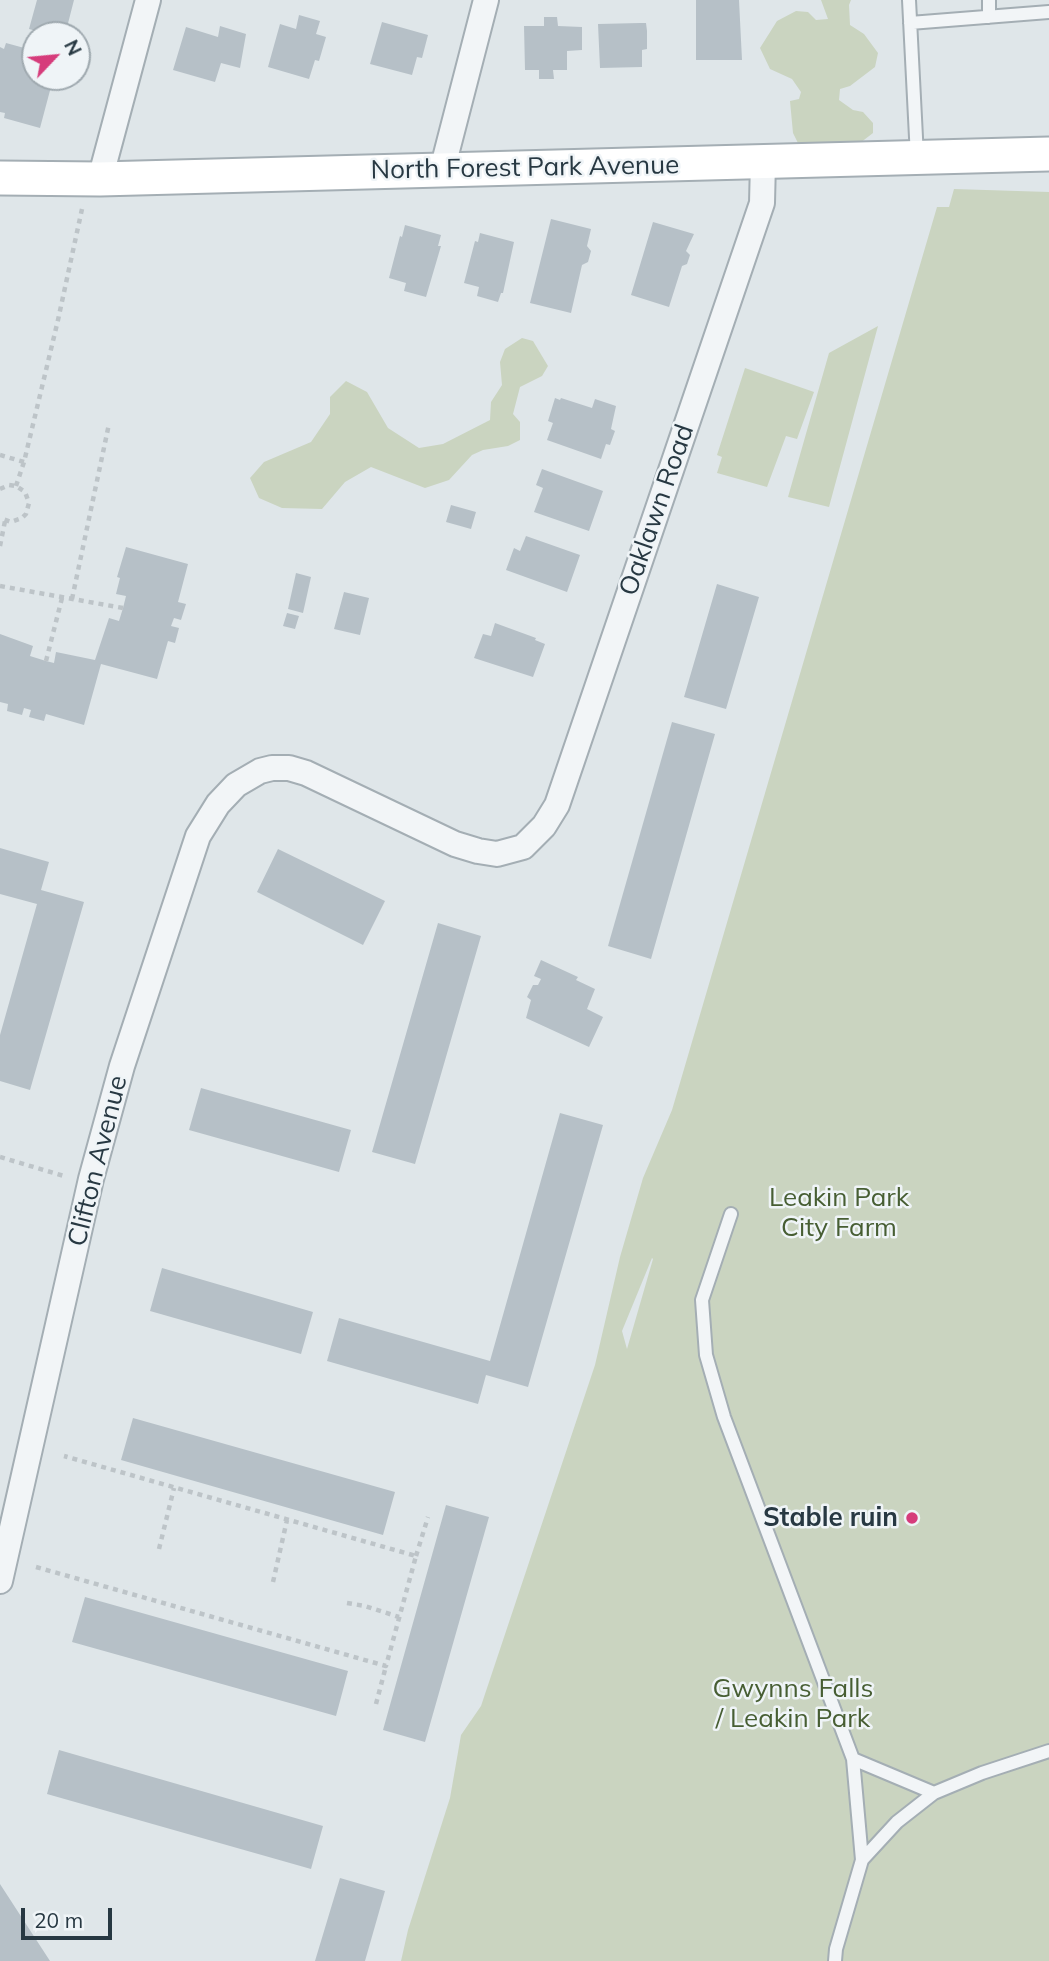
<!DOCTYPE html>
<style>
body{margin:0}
#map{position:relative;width:1049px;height:1961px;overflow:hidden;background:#dfe6e9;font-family:Mulish,sans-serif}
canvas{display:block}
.north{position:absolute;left:21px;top:21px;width:70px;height:70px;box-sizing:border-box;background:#eff4f7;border:2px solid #9fa9af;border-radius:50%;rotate:64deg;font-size:19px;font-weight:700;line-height:28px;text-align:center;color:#273842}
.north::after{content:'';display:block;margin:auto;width:24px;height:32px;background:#d63c7b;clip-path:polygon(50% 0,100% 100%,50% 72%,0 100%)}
.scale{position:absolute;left:21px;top:1908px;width:91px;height:32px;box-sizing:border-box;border:4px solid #273842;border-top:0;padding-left:9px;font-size:21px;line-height:24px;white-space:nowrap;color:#273842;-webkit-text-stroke:5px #eff4f7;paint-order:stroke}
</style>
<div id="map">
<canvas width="1049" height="1961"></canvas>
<div class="north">N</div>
<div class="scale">20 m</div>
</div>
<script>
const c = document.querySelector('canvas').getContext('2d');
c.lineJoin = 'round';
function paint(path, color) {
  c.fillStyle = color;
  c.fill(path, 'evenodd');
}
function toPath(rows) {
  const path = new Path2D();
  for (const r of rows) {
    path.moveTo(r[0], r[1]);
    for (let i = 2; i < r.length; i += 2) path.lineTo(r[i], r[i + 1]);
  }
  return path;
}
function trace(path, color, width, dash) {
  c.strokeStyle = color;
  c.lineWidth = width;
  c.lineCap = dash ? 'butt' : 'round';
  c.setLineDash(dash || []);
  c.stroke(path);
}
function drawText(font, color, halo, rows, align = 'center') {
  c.font = font + ' Mulish,sans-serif';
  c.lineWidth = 5;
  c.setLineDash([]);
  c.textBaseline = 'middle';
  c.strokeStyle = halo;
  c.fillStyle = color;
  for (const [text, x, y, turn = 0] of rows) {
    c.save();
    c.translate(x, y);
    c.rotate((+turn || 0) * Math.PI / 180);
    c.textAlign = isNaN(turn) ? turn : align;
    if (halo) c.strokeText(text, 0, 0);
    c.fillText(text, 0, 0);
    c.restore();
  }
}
paint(toPath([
 [821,0,851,0,849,5,850,25,864,34,878,53,875,67,850,86,840,89,839,100,853,110,863,112,873,123,873,133,860,143,842,142,811,146,798,143,793,133,790,101,799,99,801,92,792,79,770,69,760,48,777,21,796,11,808,12,816,20,828,19],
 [954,189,1049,192,1049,1961,401,1961,408,1930,450,1798,461,1735,481,1706,595,1365,620,1257,643,1178,672,1110,937,207,949,207],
 [652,1258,653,1259,627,1349,622,1331],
 [878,326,829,507,788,497,829,353],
 [522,338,533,341,548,366,542,376,520,387,513,414,520,422,520,440,508,446,483,450,472,455,449,480,425,488,371,467,345,482,322,509,282,508,259,498,250,478,264,462,311,442,330,414,330,397,346,381,367,392,388,428,419,448,443,444,490,420,491,402,502,385,500,362,505,349],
 [745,368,814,392,797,439,786,436,767,487,717,473,722,457,717,455]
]), '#cad4c0');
paint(toPath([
 [37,0,74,0,65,35,52,35,29,29],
 [696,0,739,0,742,60,696,60],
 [299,15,320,21,316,34,326,37,319,61,315,60,309,79,268,67,280,24,296,29],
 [544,17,557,17,558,26,582,27,582,50,567,51,567,70,553,70,554,79,539,79,539,70,525,70,524,26,544,26],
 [382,22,428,35,422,58,417,57,412,75,370,64],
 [640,23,646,23,647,31,647,49,642,50,642,67,600,68,598,24],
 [220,26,246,34,240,68,221,63,215,82,173,70,186,27,218,37],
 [6,43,28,49,24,67,35,69,33,78,52,83,40,128,4,118,5,113,0,112,0,47,4,49],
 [551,219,591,229,587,246,591,251,588,262,582,265,571,313,530,303],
 [653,222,694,234,686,251,690,255,687,264,682,266,669,307,631,295],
 [405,225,441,235,438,246,441,246,426,297,404,291,406,283,389,278,400,236,402,237],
 [480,233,514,242,503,293,501,293,498,302,477,296,479,287,464,283,475,241,478,242],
 [555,398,560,400,561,398,592,408,595,399,616,406,611,429,615,431,610,445,606,444,601,459,547,440,553,423,548,421],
 [542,469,603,491,589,531,534,512,543,488,536,485],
 [451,505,476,512,471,529,446,522],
 [526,536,580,555,567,592,506,570,514,548,520,551],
 [126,547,188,564,178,602,186,604,181,620,174,618,171,626,179,628,175,643,168,641,157,679,101,664,84,725,46,714,44,721,29,717,31,710,24,708,22,715,7,711,8,704,0,702,0,634,33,646,30,656,46,661,54,663,56,652,95,660,109,618,119,621,123,608,126,596,116,594,120,578,117,577],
 [296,573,311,577,303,613,288,609],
 [717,584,759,597,726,709,684,697],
 [344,592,369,598,360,635,334,629],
 [287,613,299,616,295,629,283,626],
 [495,623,536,638,535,640,545,644,533,677,474,658,483,634,491,636],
 [672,722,715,734,651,959,608,946],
 [0,848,49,862,41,890,84,902,30,1090,0,1081,0,1035,37,904,0,894],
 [278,849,385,901,363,945,257,892],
 [438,923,481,936,415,1164,372,1152],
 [541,960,578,977,576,980,595,989,587,1009,603,1017,589,1047,526,1018,531,1000,527,997,533,985,538,985,541,979,534,976],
 [201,1088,351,1130,339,1172,189,1130],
 [560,1113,603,1125,528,1387,486,1375,478,1404,327,1361,339,1318,490,1361],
 [162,1268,313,1312,301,1354,150,1311],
 [133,1418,395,1492,383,1535,121,1460],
 [446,1505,489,1517,425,1742,383,1730],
 [85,1597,348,1671,336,1716,72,1642],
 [59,1750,323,1826,311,1869,47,1794],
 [340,1878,385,1891,365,1961,315,1961],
 [0,1884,50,1961,0,1961]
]), '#b6c0c7');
const service = toPath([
 [909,0,917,157],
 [989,0,989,17],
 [910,23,1049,12],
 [731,1214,702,1300,706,1355,724,1417,853,1759,862,1860],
 [853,1759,934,1793],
 [835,1961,836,1949,862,1860,897,1822,934,1793,982,1773,1049,1751]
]);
const minor = toPath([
 [442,170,486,0],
 [100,179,148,0],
 [0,1581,91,1179,122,1066,198,836,218,804,236,785,260,771,272,768,289,768,306,773,455,844,478,851,497,854,523,847,544,826,557,805,762,203,763,162]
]);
const secondary = toPath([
 [0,178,100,179,1049,154]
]);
trace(service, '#a4aeb4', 16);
trace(minor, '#a4aeb4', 28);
trace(secondary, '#a4aeb4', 37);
trace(toPath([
 [0,455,24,462],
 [16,486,24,462,58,320,82,209],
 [0,489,9,485,16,486,25,492,29,503,26,514,22,518,11,522,0,518],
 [0,546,5,521],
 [0,586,123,608],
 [72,599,109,424],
 [46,661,62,598],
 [0,1157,64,1176],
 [159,1549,174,1488],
 [416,1556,428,1517],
 [36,1567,386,1666,416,1556,64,1456],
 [273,1582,287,1520],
 [347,1603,365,1606,399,1617],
 [376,1704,386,1666]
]), '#bdc4c8', 4.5, [5, 5]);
trace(service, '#f2f5f7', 12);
trace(minor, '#f2f5f7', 24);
trace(secondary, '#fff', 33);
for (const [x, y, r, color] of [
 [912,1518,7,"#d63c7b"]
]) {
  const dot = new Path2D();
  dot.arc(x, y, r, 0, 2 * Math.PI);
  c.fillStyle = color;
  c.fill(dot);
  trace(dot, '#eff4f7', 2.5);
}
drawText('26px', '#273842', '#eff4f7', [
 ["North Forest Park Avenue",525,168,-1],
 ["Oaklawn Road",657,510,-71],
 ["Clifton Avenue",98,1161,-76]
]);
drawText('26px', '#475e33', '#eff4f7', [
 ["Leakin Park",839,1198],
 ["City Farm",839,1228],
 ["Gwynns Falls",793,1689],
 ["/ Leakin Park",793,1719]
]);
drawText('bold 26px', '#273842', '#eff4f7', [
 ["Stable ruin",898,1518]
], 'right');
</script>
